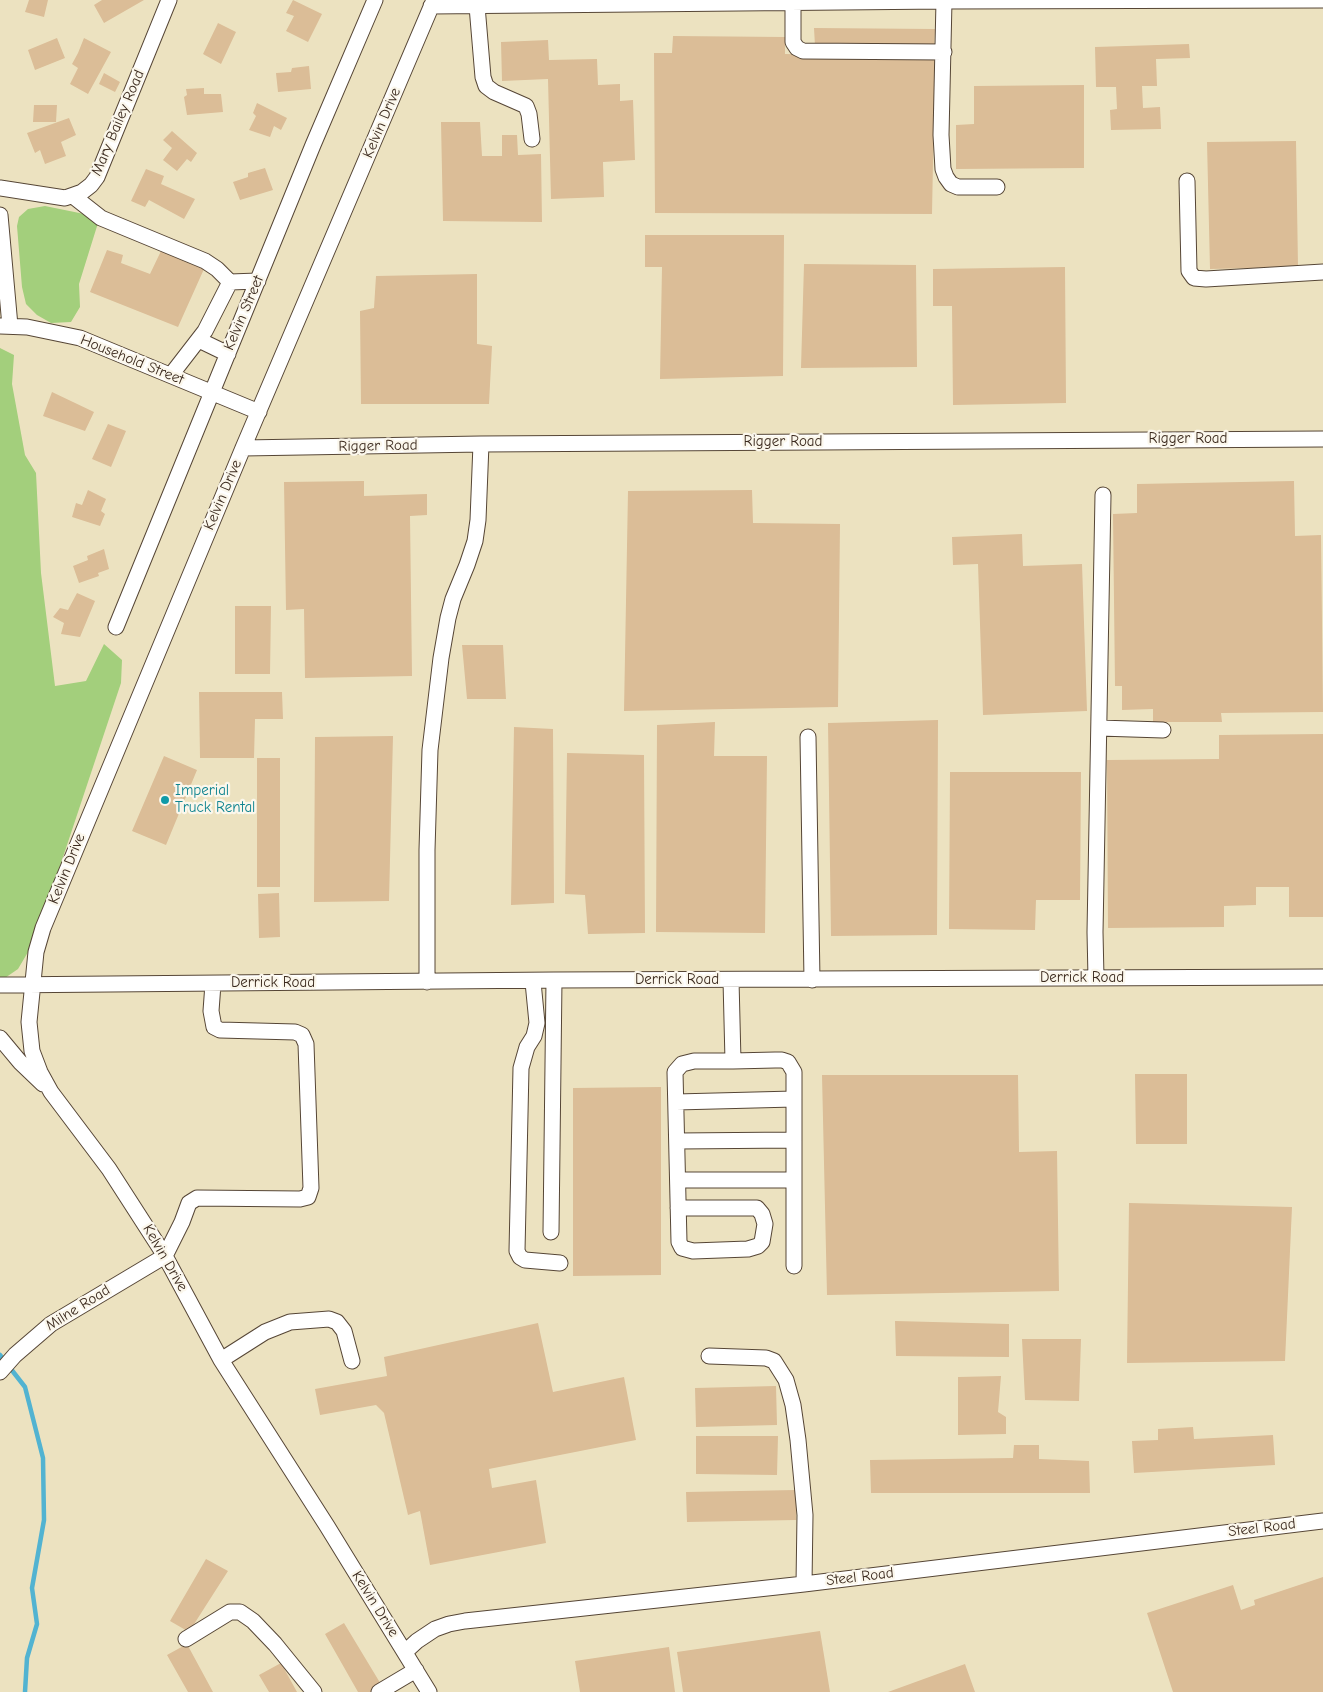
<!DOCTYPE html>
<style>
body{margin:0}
canvas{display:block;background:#ece2c0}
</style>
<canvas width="1323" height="1692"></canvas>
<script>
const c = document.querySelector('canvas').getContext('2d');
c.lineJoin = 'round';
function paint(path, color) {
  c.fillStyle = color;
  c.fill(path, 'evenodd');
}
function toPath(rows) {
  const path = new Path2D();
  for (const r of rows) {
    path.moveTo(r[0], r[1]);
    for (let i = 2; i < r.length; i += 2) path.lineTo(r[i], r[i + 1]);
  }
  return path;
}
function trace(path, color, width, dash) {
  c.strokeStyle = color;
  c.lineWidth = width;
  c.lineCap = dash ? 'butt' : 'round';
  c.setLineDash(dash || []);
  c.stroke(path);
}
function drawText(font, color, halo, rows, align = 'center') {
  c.font = font + ' "Comic Neue",sans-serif';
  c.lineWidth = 4.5;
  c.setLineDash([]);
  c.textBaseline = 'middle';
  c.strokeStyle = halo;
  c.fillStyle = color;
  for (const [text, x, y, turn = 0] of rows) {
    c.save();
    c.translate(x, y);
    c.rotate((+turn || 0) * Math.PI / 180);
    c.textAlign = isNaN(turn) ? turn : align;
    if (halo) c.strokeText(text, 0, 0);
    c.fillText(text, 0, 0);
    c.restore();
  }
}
paint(toPath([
 [45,206,94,216,98,223,79,284,80,307,71,322,51,323,37,315,26,304,22,287,17,226,19,217,28,209],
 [0,348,14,355,12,384,25,455,36,473,41,573,55,686,86,681,104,644,122,660,121,683,42,920,31,947,18,969,2,980,0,979]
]), '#a3cf7c');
trace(toPath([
 [0,1355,25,1387,43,1458,44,1520,32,1588,37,1624,27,1658,25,1692]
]), '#52b3d1', 4.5);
paint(toPath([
 [29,0,48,0,44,17,25,12],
 [102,0,144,0,104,23,94,5],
 [293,0,322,14,308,42,286,31,294,16,286,13],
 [218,23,236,32,221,64,203,54],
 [814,28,935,29,934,47,815,46],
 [673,36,785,37,785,54,935,57,932,214,655,213,654,53,672,53],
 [57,38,65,58,35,70,28,50],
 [84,38,111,52,88,94,70,84,78,68,72,64,78,53],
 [548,40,549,60,597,59,598,85,620,84,620,101,633,100,635,160,603,162,604,197,551,199,548,79,502,81,501,42],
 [1189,44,1190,58,1156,59,1157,86,1142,86,1143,108,1160,107,1161,129,1111,130,1110,110,1117,109,1116,87,1096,87,1095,47],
 [309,66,311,89,278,92,276,73,291,72,292,68],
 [104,73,120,82,115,92,99,84],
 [1084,85,1084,168,956,169,956,125,974,124,974,86],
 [204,88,204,94,221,94,223,112,187,115,184,97,187,95,186,89],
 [257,103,287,118,281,130,274,126,270,137,249,130,256,116,253,113],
 [34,105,57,105,56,122,33,122],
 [69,118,76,135,61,142,66,156,45,164,40,150,35,153,27,133],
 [441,122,480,122,482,156,502,156,502,135,517,135,518,155,541,154,542,222,443,221],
 [172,131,197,153,191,162,187,159,177,171,163,160,172,148,163,140],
 [1296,141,1298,267,1210,269,1207,142],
 [265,168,273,190,240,200,233,182,248,177,248,173],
 [146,169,164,176,161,184,195,199,184,219,149,200,145,207,131,201],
 [645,235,784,235,783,376,660,379,662,267,645,267],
 [107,250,123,255,121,263,150,274,161,251,204,269,178,327,90,292],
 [804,264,916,265,917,367,801,368],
 [1065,267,1066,403,953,405,952,306,933,306,933,269],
 [477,274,477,344,492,346,489,404,361,404,360,311,374,308,376,276],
 [52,392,94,412,85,431,43,416],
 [108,424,126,431,111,467,92,459],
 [364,481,364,496,427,494,427,515,410,516,412,676,305,678,304,609,286,610,284,482],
 [1294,481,1295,536,1321,535,1323,712,1221,713,1222,722,1153,722,1153,709,1122,710,1122,686,1115,686,1113,514,1137,513,1137,484],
 [88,490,106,499,101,511,105,514,100,526,72,517,76,503,82,505],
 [752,490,753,523,840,524,838,707,624,711,628,491],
 [1022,534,1023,566,1082,564,1087,711,983,715,978,564,953,565,952,537],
 [104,549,109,569,98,573,99,576,79,583,73,566,88,560,87,556],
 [77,593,95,601,80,637,61,634,64,623,53,617,60,608,68,610],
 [235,606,271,606,270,674,235,674],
 [462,645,503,645,506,699,467,699],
 [199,692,282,692,283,719,255,719,254,758,200,758],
 [938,720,937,935,831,936,828,723],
 [715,722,714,756,767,756,765,933,656,932,657,725],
 [514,727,553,729,554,903,511,905],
 [1323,734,1323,917,1289,917,1289,887,1256,887,1256,905,1224,906,1224,927,1108,928,1107,760,1219,759,1219,735],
 [393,736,389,901,314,902,315,737],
 [567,753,644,755,645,933,588,934,585,895,565,894],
 [164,756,197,770,166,845,132,831],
 [257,758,280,758,280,887,257,887],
 [950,772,1081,772,1080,900,1036,900,1035,930,949,929],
 [279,893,280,937,259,938,258,894],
 [1135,1074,1187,1074,1187,1144,1136,1144],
 [822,1075,1018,1075,1019,1152,1057,1151,1059,1291,827,1295],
 [661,1087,661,1275,573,1276,573,1088],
 [1129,1203,1292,1207,1285,1361,1127,1363],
 [895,1321,1009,1324,1009,1357,896,1356],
 [538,1323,553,1392,624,1377,636,1440,489,1469,492,1488,536,1480,546,1543,430,1565,420,1511,408,1515,384,1413,376,1405,320,1415,315,1389,387,1376,384,1357],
 [1022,1339,1081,1339,1079,1401,1025,1400],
 [1001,1376,998,1412,1006,1417,1006,1434,958,1435,958,1377],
 [776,1386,777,1425,696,1427,695,1388],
 [1193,1427,1194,1439,1273,1435,1275,1465,1134,1473,1132,1441,1158,1440,1158,1429],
 [696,1436,778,1436,777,1475,696,1474],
 [1014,1445,1039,1445,1039,1459,1089,1461,1090,1493,871,1493,870,1460,1013,1458],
 [796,1490,796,1520,687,1522,686,1492],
 [206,1559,228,1571,189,1632,170,1621],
 [1323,1577,1323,1692,1173,1692,1147,1613,1233,1585,1241,1610,1255,1605,1254,1600],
 [344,1623,382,1686,373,1692,358,1692,325,1634],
 [820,1631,830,1692,683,1692,677,1652],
 [187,1644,213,1692,188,1692,167,1655],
 [669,1647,675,1692,580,1692,575,1661],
 [281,1663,297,1692,269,1692,259,1675],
 [965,1664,975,1692,888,1692]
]), '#dbbd97');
const minor = toPath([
 [944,1,941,135,943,169,946,177,951,184,958,187,997,187],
 [793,3,793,42,797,48,803,51,944,52],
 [431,6,944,1,1323,0],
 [477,6,483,77,486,86,494,92,526,106,529,114,532,139],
 [1187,181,1189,271,1194,278,1206,279,1323,272],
 [0,188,65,198,82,192,91,185,97,177,169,0],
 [73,196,101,218,205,261,217,269,230,282,258,281],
 [0,215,10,326],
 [0,326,27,327,80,338,259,412],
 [199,340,228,354],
 [171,375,205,331,230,282],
 [243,448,481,444,1323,439],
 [116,627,313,145,375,0],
 [1099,728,1163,730],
 [808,737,812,980],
 [1096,978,1095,932,1103,495],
 [731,980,733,1061],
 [427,982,427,850,430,750,441,658,448,618,453,599,467,565,475,541,478,520,481,444],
 [533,982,537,1023,534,1036,527,1047,521,1068,517,1251,520,1257,525,1260,560,1263],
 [0,985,554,980,1323,977],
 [0,1038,20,1062,43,1084],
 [676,1102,794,1099],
 [678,1141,794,1140],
 [678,1180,794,1180],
 [678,1208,757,1208,762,1214,765,1224,762,1242,758,1246,748,1249,693,1251,682,1248,679,1242,675,1072,682,1064,694,1061,733,1061,775,1060,782,1060,788,1062,794,1072,794,1266],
 [551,1232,554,980],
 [709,1356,766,1358,774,1361,786,1380,793,1405,798,1440,805,1515,804,1584],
 [221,1360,265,1332,290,1322,329,1319,337,1322,344,1331,352,1361],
 [0,1372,15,1355,51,1324,165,1256,182,1222,189,1203,197,1198,300,1199,308,1197,311,1188,306,1044,302,1035,295,1032,220,1030,214,1027,211,1011,213,984],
 [186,1639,230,1612,240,1612,253,1621,275,1644,314,1692],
 [405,1652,417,1641,435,1629,449,1624,465,1621,804,1584,1323,1521],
 [379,1692,416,1670],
 [429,1692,327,1526,221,1360,165,1256,109,1169,51,1092,40,1072,32,1051,29,1022,36,952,43,928,243,448,434,0]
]);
trace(minor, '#564636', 17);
trace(minor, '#fff', 15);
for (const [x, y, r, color] of [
 [165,800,5,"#0f9aa8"]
]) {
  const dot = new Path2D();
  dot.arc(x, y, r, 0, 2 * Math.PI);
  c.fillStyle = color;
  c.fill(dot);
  trace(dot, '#fbf7ec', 2);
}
drawText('15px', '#3b2a1e', '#fbf7ec', [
 ["Mary Bailey Road",118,123,-67],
 ["Kelvin Drive",382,123,-67],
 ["Kelvin Street",244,313,-67],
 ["Household Street",132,360,22],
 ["Rigger Road",1188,439],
 ["Rigger Road",783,442],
 ["Rigger Road",378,446,-1],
 ["Kelvin Drive",223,495,-67],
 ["Kelvin Drive",67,869,-68],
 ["Derrick Road",1082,978],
 ["Derrick Road",677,980],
 ["Derrick Road",273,983],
 ["Kelvin Drive",165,1258,60],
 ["Milne Road",78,1308,-32],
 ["Steel Road",1262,1528,-7],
 ["Steel Road",860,1577,-7],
 ["Kelvin Drive",375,1604,58]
]);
drawText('15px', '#0d838f', '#fbf7ec', [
 ["Imperial",175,791],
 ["Truck Rental",175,808]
], 'left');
</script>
